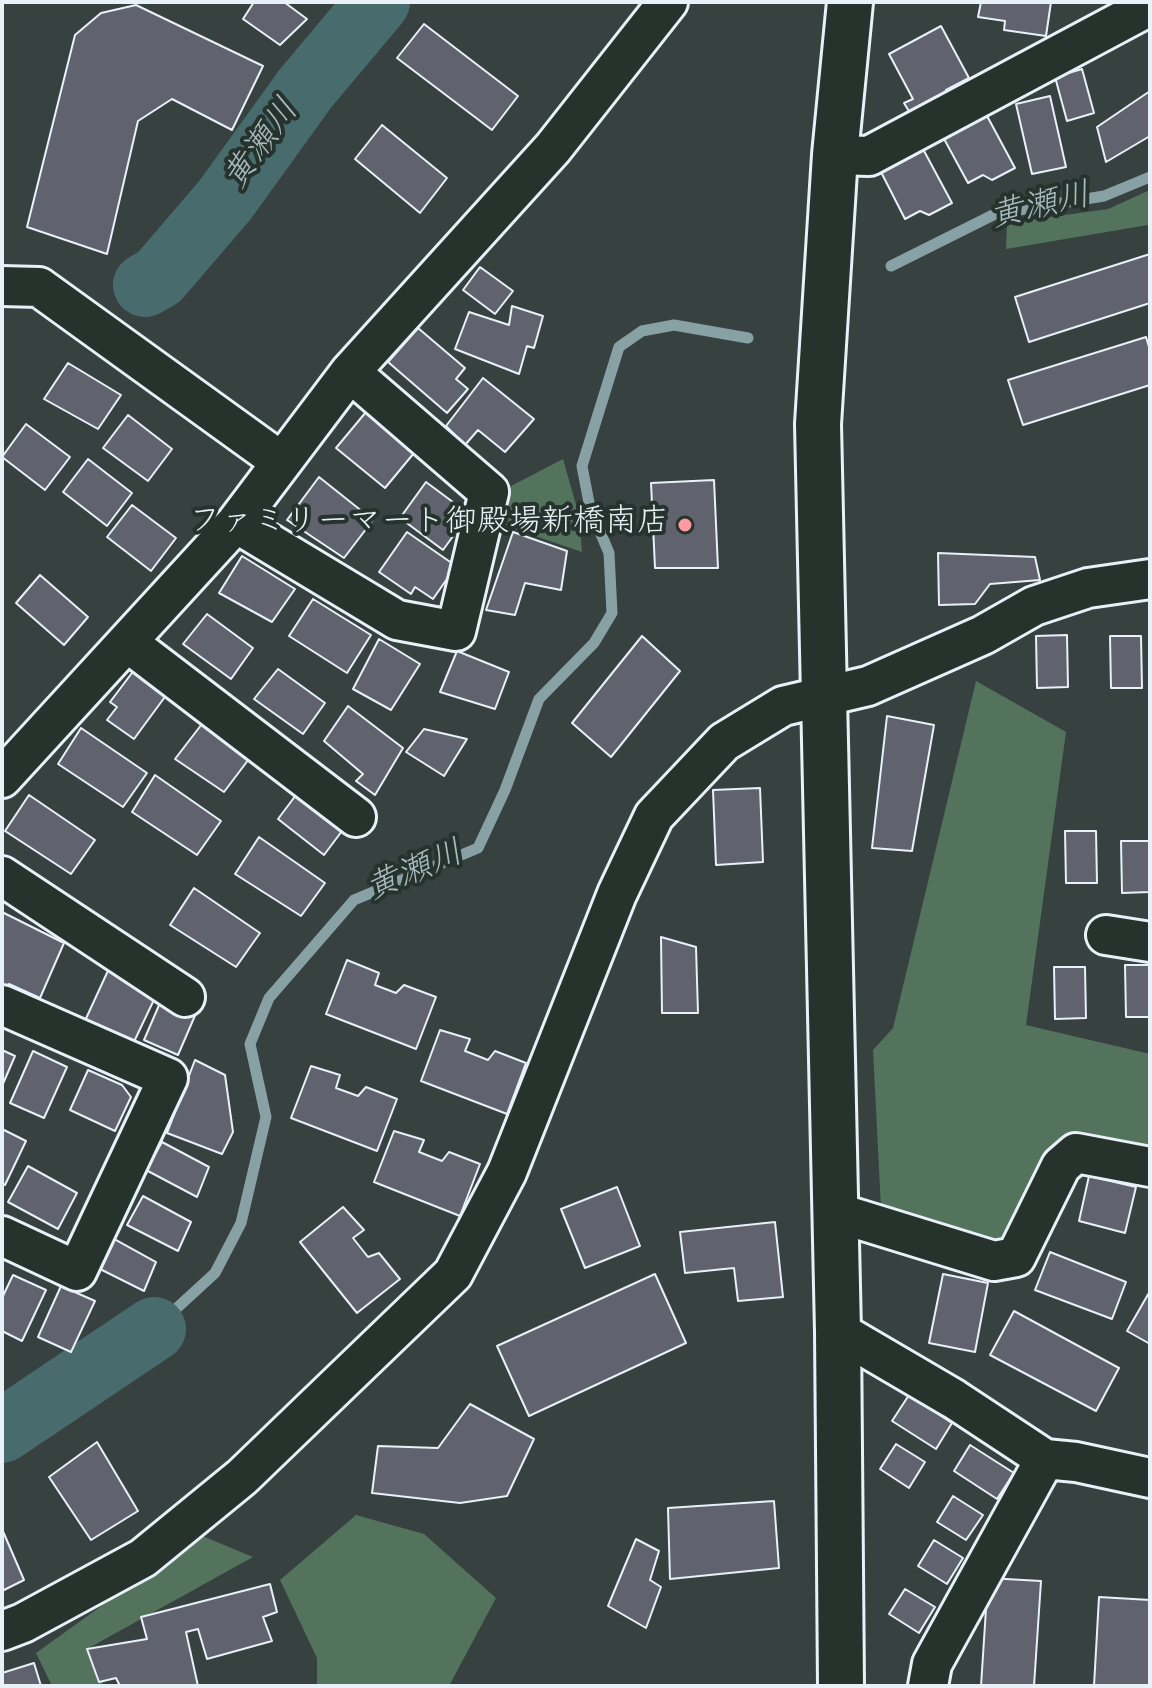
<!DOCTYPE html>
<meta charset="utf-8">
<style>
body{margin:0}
#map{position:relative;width:1152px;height:1688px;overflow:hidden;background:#374140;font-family:"Indie Flower",sans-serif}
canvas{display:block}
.frame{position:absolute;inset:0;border:4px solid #e8f1f8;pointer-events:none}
</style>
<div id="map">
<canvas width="1152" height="1688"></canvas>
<div class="frame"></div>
</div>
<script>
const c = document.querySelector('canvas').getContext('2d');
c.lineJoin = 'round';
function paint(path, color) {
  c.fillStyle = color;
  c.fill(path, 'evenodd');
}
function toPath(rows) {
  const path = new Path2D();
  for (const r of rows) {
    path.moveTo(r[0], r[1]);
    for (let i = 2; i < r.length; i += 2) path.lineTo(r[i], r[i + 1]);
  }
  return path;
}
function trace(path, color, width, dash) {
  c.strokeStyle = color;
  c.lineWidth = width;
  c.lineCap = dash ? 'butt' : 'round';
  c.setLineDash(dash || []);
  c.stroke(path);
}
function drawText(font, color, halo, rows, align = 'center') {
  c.font = font + ' "Indie Flower","Klee One",sans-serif';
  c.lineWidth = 8;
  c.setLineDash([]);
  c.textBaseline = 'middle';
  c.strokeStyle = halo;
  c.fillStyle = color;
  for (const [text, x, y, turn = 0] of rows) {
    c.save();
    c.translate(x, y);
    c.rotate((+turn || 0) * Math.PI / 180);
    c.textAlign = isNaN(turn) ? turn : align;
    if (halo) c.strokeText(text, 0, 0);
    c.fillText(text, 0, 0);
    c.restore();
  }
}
paint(toPath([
 [1150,190,1150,223,1148,225,1006,249,1007,223,1108,209],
 [563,459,579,515,582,552,503,525,511,486],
 [976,681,1066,732,1026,1025,1150,1054,1150,1162,1061,1166,1010,1251,881,1209,873,1050,893,1028],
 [356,1515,424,1534,496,1598,449,1686,317,1686,317,1658,280,1580],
 [200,1535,253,1557,87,1649,104,1686,52,1686,36,1653]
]), '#53735d');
trace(toPath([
 [891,266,995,214,1104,196,1150,177],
 [154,1329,215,1273,241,1223,266,1117,250,1044,269,998,354,900,478,848,505,790,539,699,594,643,612,613,609,553,590,508,582,466,619,347,642,331,674,325,748,338]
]), '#88a1a5', 11);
trace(toPath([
 [145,285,159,277,225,200,305,89,378,2],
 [2,1431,154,1329]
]), '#486b6e', 64);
const building = toPath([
 [254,2,284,2,307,19,280,45,243,19,254,2],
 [981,2,1051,2,1046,36,1004,30,1005,21,978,17,981,2],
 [136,5,263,66,232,130,172,99,138,121,107,254,27,227,75,35,101,13,136,5],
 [424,24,518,96,492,130,397,58,424,24],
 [941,26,969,78,946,90,951,98,913,118,904,103,913,99,889,54,941,26],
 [1082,69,1094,113,1067,121,1055,77,1082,69],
 [1150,91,1150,136,1106,162,1097,127,1150,91],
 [1050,96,1066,167,1032,174,1016,104,1050,96],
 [986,114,1015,168,992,180,983,175,968,183,943,137,986,114],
 [382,125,447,178,420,213,355,159,382,125],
 [923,149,952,203,929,215,920,211,905,219,881,172,923,149],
 [1150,254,1150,303,1029,342,1015,297,1150,254],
 [480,267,513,291,495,314,463,290,480,267],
 [512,306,543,316,534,348,527,346,519,374,455,349,469,312,509,325,512,306],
 [418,328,465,368,456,379,468,389,447,413,388,362,418,328],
 [1146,337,1150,350,1150,385,1023,425,1008,380,1146,337],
 [68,363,121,395,98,429,44,399,68,363],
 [483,378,534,419,505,452,478,430,465,445,446,426,483,378],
 [366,412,414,453,385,488,336,448,366,412],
 [128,415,172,449,148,481,103,448,128,415],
 [26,424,70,457,45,490,2,457,26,424],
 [88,459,132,493,107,526,63,492,88,459],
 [319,477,373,520,344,558,287,520,319,477],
 [714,480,718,568,655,568,651,483,714,480],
 [426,482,469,514,443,550,400,518,426,482],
 [132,505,176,538,151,571,107,537,132,505],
 [407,532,456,566,433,599,415,587,411,594,379,572,407,532],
 [513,532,567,551,561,590,525,583,515,615,486,610,513,532],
 [938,553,1035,557,1040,580,990,584,975,604,939,605,938,553],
 [242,556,295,589,272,622,219,593,242,556],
 [40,575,88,617,64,645,16,603,40,575],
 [313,599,371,635,347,673,289,636,313,599],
 [207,614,253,648,231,679,183,644,207,614],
 [1067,635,1068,687,1037,688,1036,636,1067,635],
 [642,636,680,671,611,757,572,723,642,636],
 [1110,636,1141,636,1142,688,1111,688,1110,636],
 [379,639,420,664,391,710,353,689,379,639],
 [457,651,509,672,495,709,440,692,457,651],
 [138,665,170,690,134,739,107,720,117,707,110,702,138,665],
 [278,669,325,703,303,734,254,699,278,669],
 [348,706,403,748,375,795,356,781,363,774,324,741,348,706],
 [887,716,934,725,912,851,872,848,887,716],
 [205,720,252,755,224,792,175,759,205,720],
 [81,728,147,773,123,807,58,764,81,728],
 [424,729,467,739,444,776,406,752,424,729],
 [155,775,221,821,197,855,132,812,155,775],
 [760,788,763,862,716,865,713,790,760,788],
 [299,791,345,827,324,855,278,819,299,791],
 [29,795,95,840,71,874,5,831,29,795],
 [1065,831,1096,831,1097,883,1066,883,1065,831],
 [259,837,325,883,301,916,235,874,259,837],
 [1121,841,1150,841,1150,892,1122,893,1121,841],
 [194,888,260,933,236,967,170,925,194,888],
 [2,912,64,943,40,998,9,984,2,989,2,912],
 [661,937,696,947,698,1013,662,1013,661,937],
 [347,960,379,973,375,985,396,993,404,985,436,997,416,1049,326,1014,347,960],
 [112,962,161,985,131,1048,83,1025,112,962],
 [1125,965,1150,965,1150,1017,1126,1017,1125,965],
 [1054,967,1085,967,1086,1018,1055,1019,1054,967],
 [166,989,200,1004,178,1055,144,1040,166,989],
 [440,1030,470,1039,465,1051,488,1060,495,1051,526,1063,507,1114,421,1081,440,1030],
 [2,1050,15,1056,2,1086,2,1050],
 [33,1051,67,1067,44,1118,10,1103,33,1051],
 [195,1060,225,1075,233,1132,222,1154,167,1133,195,1060],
 [311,1066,340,1075,336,1088,358,1096,366,1087,397,1099,377,1151,291,1118,311,1066],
 [88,1070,122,1085,131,1097,115,1131,70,1110,88,1070],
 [2,1129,26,1141,5,1185,2,1184,2,1129],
 [394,1131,424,1140,419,1152,442,1161,449,1152,480,1164,460,1216,374,1182,394,1131],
 [162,1142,209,1167,197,1197,146,1170,162,1142],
 [28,1166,77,1193,58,1229,8,1202,28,1166],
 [1089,1176,1136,1187,1125,1233,1079,1221,1089,1176],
 [617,1187,640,1246,585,1268,561,1209,617,1187],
 [143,1196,191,1222,178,1251,127,1225,143,1196],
 [343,1207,364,1230,353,1238,368,1257,379,1253,400,1279,357,1313,300,1242,343,1207],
 [775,1222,783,1297,738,1301,734,1268,685,1273,680,1232,775,1222],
 [109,1236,156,1262,144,1291,92,1265,109,1236],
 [1050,1252,1126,1282,1112,1319,1035,1290,1050,1252],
 [655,1274,686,1343,529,1416,497,1346,655,1274],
 [943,1274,988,1283,975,1352,929,1343,943,1274],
 [13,1275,46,1290,22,1341,2,1331,2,1298,13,1275],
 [61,1286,95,1301,71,1352,38,1337,61,1286],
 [1150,1291,1150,1344,1127,1331,1150,1291],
 [1014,1311,1119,1368,1096,1411,990,1355,1014,1311],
 [909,1395,952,1423,936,1449,892,1421,909,1395],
 [470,1404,534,1439,507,1496,460,1503,372,1493,378,1446,438,1448,470,1404],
 [97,1442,138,1511,91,1540,49,1477,97,1442],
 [896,1444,925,1462,909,1488,880,1469,896,1444],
 [970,1445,1014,1473,997,1499,954,1471,970,1445],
 [953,1496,983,1515,966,1540,937,1522,953,1496],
 [774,1501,779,1568,670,1579,668,1508,774,1501],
 [2,1529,24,1580,2,1591,2,1529],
 [636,1539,659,1551,650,1580,661,1587,646,1628,608,1606,636,1539],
 [934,1540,963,1558,947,1584,918,1566,934,1540],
 [988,1578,1041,1581,1034,1686,981,1686,988,1578],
 [270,1584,277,1612,263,1617,272,1641,207,1659,198,1629,186,1632,198,1686,120,1686,116,1678,99,1682,87,1649,147,1639,141,1617,270,1584],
 [905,1589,935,1607,919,1633,889,1614,905,1589],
 [1099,1597,1150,1600,1150,1686,1094,1686,1099,1597],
 [34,1663,41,1686,2,1686,2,1673,34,1663]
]);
paint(building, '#60626e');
trace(building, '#e8f1f8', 2);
const street = toPath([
 [835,155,869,156,1150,6],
 [2,286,39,287,280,461],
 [236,523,397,620,456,631,489,492,350,372],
 [127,642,356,817],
 [2,778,236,523,350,372,553,148,668,2],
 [2,876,185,997],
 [1106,935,1150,942],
 [2,1005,168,1078,77,1271,2,1236],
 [835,1212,994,1261,1016,1257,1061,1166,1076,1153,1150,1167],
 [838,1331,954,1399,1045,1459,1076,1462,1150,1478],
 [2,1631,23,1623,143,1558,242,1477,453,1274,507,1172,617,894,654,816,724,742,783,706,868,686,983,635,1034,606,1088,588,1150,579],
 [928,1686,932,1664,1045,1459]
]);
const secondary = toPath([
 [841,1686,838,1331,818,424,835,155,850,2]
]);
trace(street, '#e8f1f8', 44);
trace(secondary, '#e8f1f8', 50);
trace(street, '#26332d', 38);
trace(secondary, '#26332d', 44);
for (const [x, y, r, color] of [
 [685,525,8,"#ff9aa2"]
]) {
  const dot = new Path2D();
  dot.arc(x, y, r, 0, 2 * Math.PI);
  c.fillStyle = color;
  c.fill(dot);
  trace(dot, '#26332d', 3);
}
drawText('32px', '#e8f1f8', '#26332d', [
 ["ファミリーマート御殿場新橋南店",669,525]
], 'right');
drawText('italic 34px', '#a8bbc1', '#26332d', [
 ["黄瀬川",264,146,-54],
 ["黄瀬川",1041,209,-13],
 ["黄瀬川",416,874,-23]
]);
</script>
